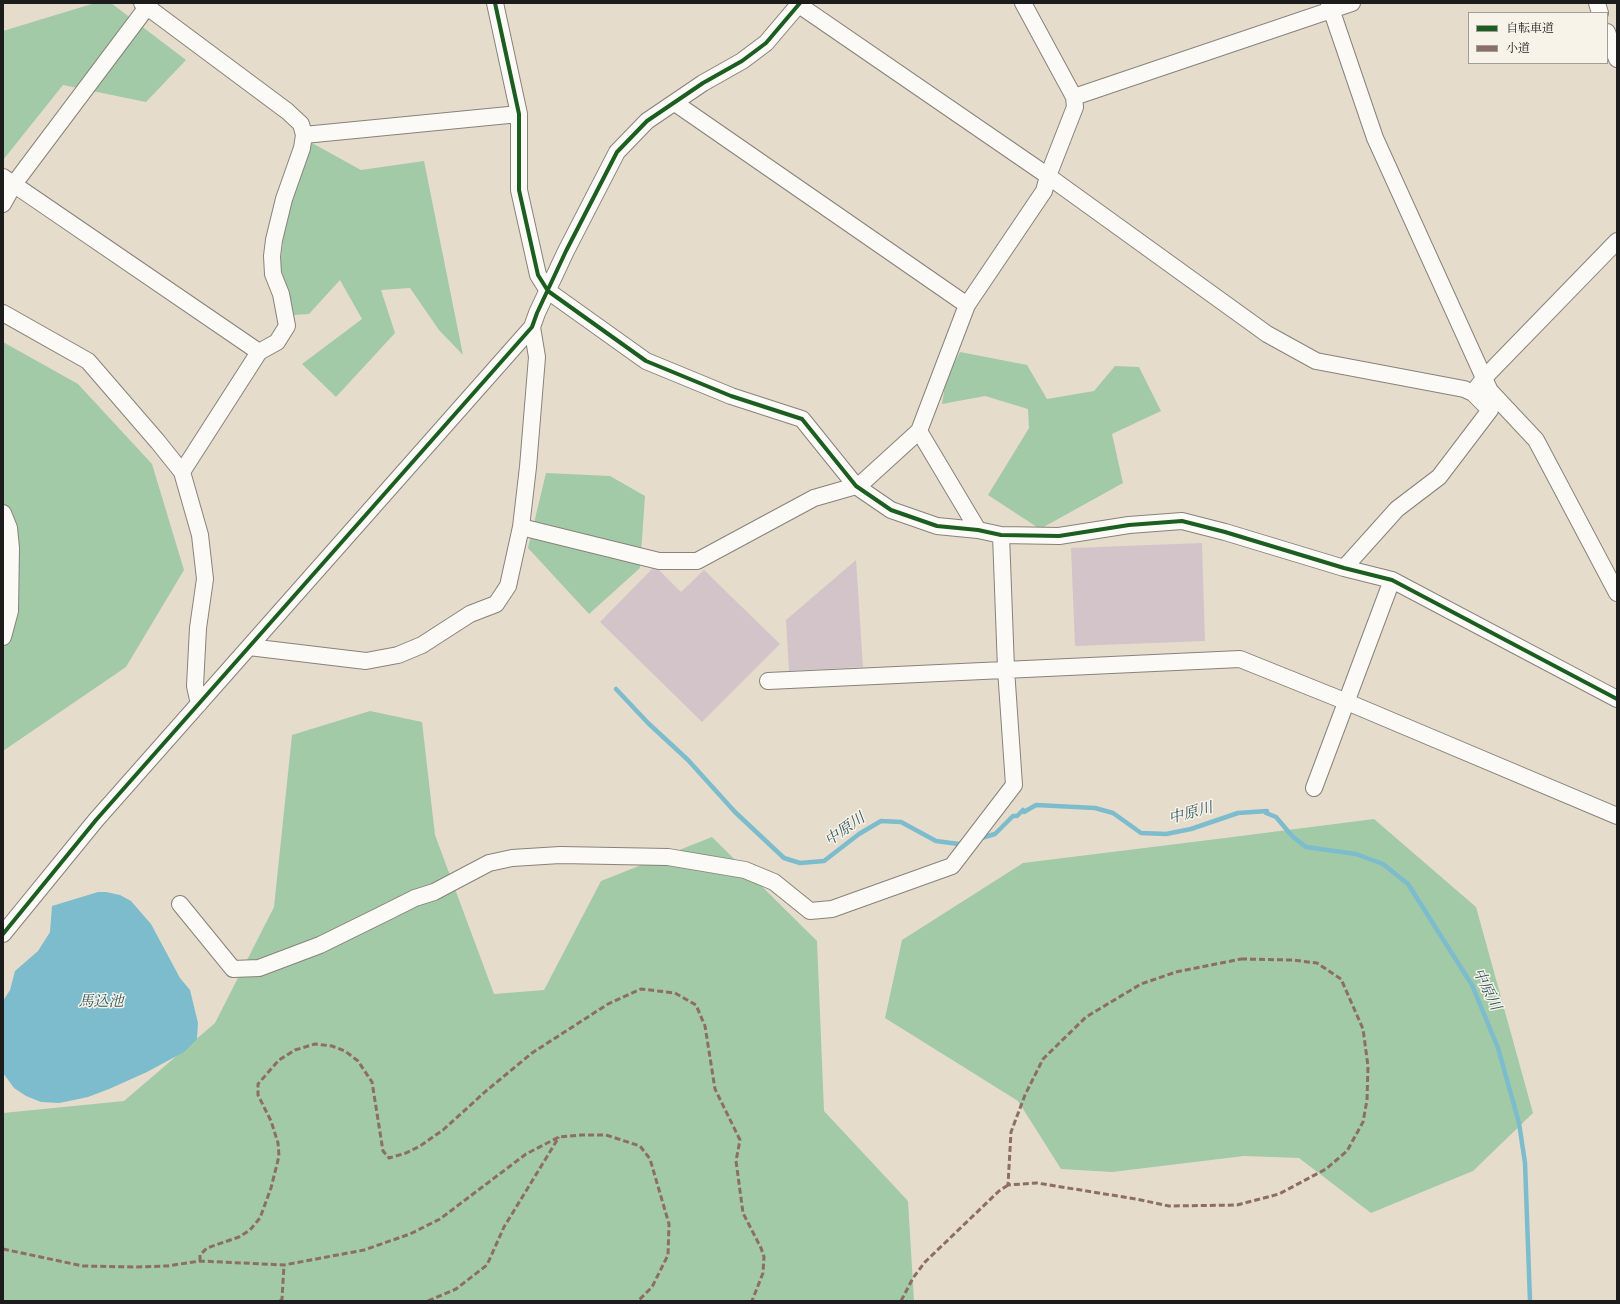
<!DOCTYPE html>
<meta charset="utf-8">
<style>
body{margin:0}
#map{position:relative;width:1620px;height:1304px;overflow:hidden;background:#e6dccc;font-family:"Sorts Mill Goudy","Noto Serif JP",serif}
canvas{display:block}
.frame{position:absolute;inset:0;border:4px solid #1c1c1c;pointer-events:none}
.legend{position:absolute;left:1468px;top:12px;width:140px;height:52px;box-sizing:border-box;background:#f7f3e8;border:1px solid #9f9d96;margin:0;padding:5px 7px;list-style:none;font-size:12px;color:#1c1c1c}
.legend li{display:flex;align-items:center;gap:8px;height:20px}
.legend b{width:20px;border:1px solid #9f9d96}
</style>
<div id="map">
<canvas width="1620" height="1304"></canvas>
<div class="frame"></div>
<ul class="legend">
<li><b style="height:5px;background:#1b5e20"></b>自転車道</li>
<li><b style="height:5px;background:#8d6e63"></b>小道</li>
</ul>
</div>
<script>
const c = document.querySelector('canvas').getContext('2d');
c.lineJoin = 'round';
function paint(path, color) {
  c.fillStyle = color;
  c.fill(path, 'evenodd');
}
function toPath(rows) {
  const path = new Path2D();
  for (const r of rows) {
    path.moveTo(r[0], r[1]);
    for (let i = 2; i < r.length; i += 2) path.lineTo(r[i], r[i + 1]);
  }
  return path;
}
function trace(path, color, width, dash) {
  c.strokeStyle = color;
  c.lineWidth = width;
  c.lineCap = dash ? 'butt' : 'round';
  c.setLineDash(dash || []);
  c.stroke(path);
}
function drawText(font, color, halo, rows, align = 'center') {
  c.font = font + ' "Sorts Mill Goudy","Noto Serif JP",serif';
  c.lineWidth = 3;
  c.setLineDash([]);
  c.textBaseline = 'middle';
  c.strokeStyle = halo;
  c.fillStyle = color;
  for (const [text, x, y, turn = 0] of rows) {
    c.save();
    c.translate(x, y);
    c.rotate((+turn || 0) * Math.PI / 180);
    c.textAlign = isNaN(turn) ? turn : align;
    if (halo) c.strokeText(text, 0, 0);
    c.fillText(text, 0, 0);
    c.restore();
  }
}
paint(toPath([
 [95,3,111,3,186,60,146,102,63,85,3,160,3,31],
 [312,143,361,170,424,161,463,355,439,330,410,288,381,290,395,333,336,397,302,364,362,319,340,280,309,314,294,315,280,266,286,216],
 [3,342,78,384,152,464,184,570,126,667,3,751],
 [960,352,1027,365,1047,399,1094,391,1115,366,1139,367,1161,411,1112,434,1123,483,1040,529,988,495,1029,428,1028,409,985,396,942,404,946,379],
 [546,473,610,476,645,496,640,568,589,614,528,548],
 [370,711,422,722,435,835,494,994,544,990,601,881,712,837,817,941,824,1111,908,1201,914,1301,3,1301,3,1113,124,1101,215,1023,274,907,292,735],
 [1374,819,1476,907,1533,1113,1473,1171,1371,1213,1299,1158,1244,1156,1112,1172,1061,1169,1018,1101,885,1018,902,940,1023,863,1225,838]
]), '#a2caa7');
paint(toPath([
 [98,892,106,892,120,895,131,901,151,924,180,978,190,990,198,1023,197,1039,184,1052,147,1072,109,1089,88,1097,74,1100,59,1103,41,1102,26,1096,14,1088,3,1073,3,1001,10,990,15,971,38,951,50,932,52,906]
]), '#7dbccd');
trace(toPath([
 [616,689,648,723,688,760,735,812,784,858,800,863,824,861,859,834,881,821,901,822,936,841,959,844,963,843],
 [978,839,995,834,1013,816,1017,816,1023,810,1024,812,1036,805,1095,808,1113,813,1141,833,1166,834,1191,829,1238,813,1267,811,1266,813,1276,817,1292,836,1306,847,1356,854,1383,864,1408,884,1472,985,1498,1048,1519,1123,1525,1163,1530,1301]
]), '#7dbccd', 4.5);
paint(toPath([
 [1202,543,1205,641,1075,646,1071,548],
 [856,560,863,667,789,671,786,620],
 [652,569,659,570,681,592,704,570,780,644,702,722,600,622]
]), '#d3c4c9');
const minor = toPath([
 [142,3,287,111,301,124,304,135,302,148,284,199,274,240,272,256,273,274,281,294,287,326,277,342,259,352,182,472],
 [495,3,519,114,519,190,538,275,548,291,646,361,731,396,802,419,856,486,891,510,937,526,978,530,1001,535,1059,536,1129,525,1182,521,1225,532,1344,568,1392,580,1617,699],
 [1329,3,1375,138,1484,378,1490,391,1536,440,1617,593],
 [1597,3,1600,13],
 [799,5,1048,176,1267,334,1316,361,1464,389,1473,393],
 [1607,32,1617,59],
 [1074,97,1352,3],
 [675,103,967,305],
 [304,135,519,114],
 [3,177,259,352],
 [3,204,14,184,150,3],
 [3,313,88,361,158,442,182,472,200,535,205,579,198,628,195,686,199,704],
 [919,431,978,530],
 [3,513,9,528,11,548,10,611,3,637],
 [521,527,659,561,697,561,814,498,856,486,863,482,919,431,967,305,1044,191,1048,176,1075,107,1074,97,1023,3],
 [1344,568,1397,509,1439,477,1490,410,1473,393,1484,378,1617,241],
 [249,647,366,661,398,655,422,645,470,614,496,604,508,586,521,527,528,467,537,357,532,327],
 [768,681,1240,659,1347,702,1617,816],
 [1314,788,1392,580],
 [180,904,233,969,259,968,320,945,381,915,415,898,434,892,489,863,512,858,560,855,668,857,745,870,774,882,810,911,832,909,952,866,1014,785,1006,669,1001,535],
 [3,934,96,820,532,327,537,313,566,251,617,152,647,121,703,83,742,61,766,43,800,3]
]);
trace(minor, '#87827a', 18);
trace(minor, '#fbfaf7', 16);
trace(toPath([
 [1241,959,1292,960,1317,963,1341,979,1363,1029,1368,1066,1367,1100,1363,1122,1347,1151,1326,1169,1279,1194,1237,1205,1169,1206,1136,1199,1037,1183,1008,1185,1011,1132,1025,1095,1043,1059,1086,1017,1141,984,1176,972,1241,959],
 [3,1249,83,1266,134,1267,167,1266,200,1261,284,1265,364,1250,410,1234,440,1219,526,1154,559,1137,581,1135,606,1135,640,1146,650,1159,669,1224,668,1255,652,1287,638,1301],
 [200,1261,200,1255,207,1248,239,1237,250,1230,260,1218,271,1188,279,1156,278,1143,271,1121,258,1095,258,1084,279,1060,295,1050,315,1044,332,1046,345,1051,358,1061,372,1082,383,1151,389,1158,406,1153,420,1146,443,1130,486,1091,532,1053,608,1004,641,989,675,993,696,1005,705,1026,715,1089,740,1140,736,1161,743,1213,761,1248,764,1257,763,1273,752,1301],
 [280,1301,282,1299,284,1265],
 [428,1301,456,1289,487,1265,504,1227,559,1137],
 [901,1301,913,1278,925,1262,999,1191,1008,1185]
]), '#8d6e63', 3, [6, 3]);
trace(toPath([
 [495,3,519,114,519,190,538,275,548,291,646,361,731,396,802,419,856,486,891,510,937,526,978,530,1001,535,1059,536,1129,525,1182,521,1225,532,1344,568,1392,580,1617,699],
 [3,934,96,820,532,327,537,313,566,251,617,152,647,121,703,83,742,61,766,43,800,3]
]), '#1b5e20', 4);
drawText('italic 15px', '#315763', '#f7f3e8', [
 ["中原川",1191,815,-15],
 ["中原川",846,831,-35],
 ["中原川",1485,990,64],
 ["馬込池",101,1003]
]);
</script>
